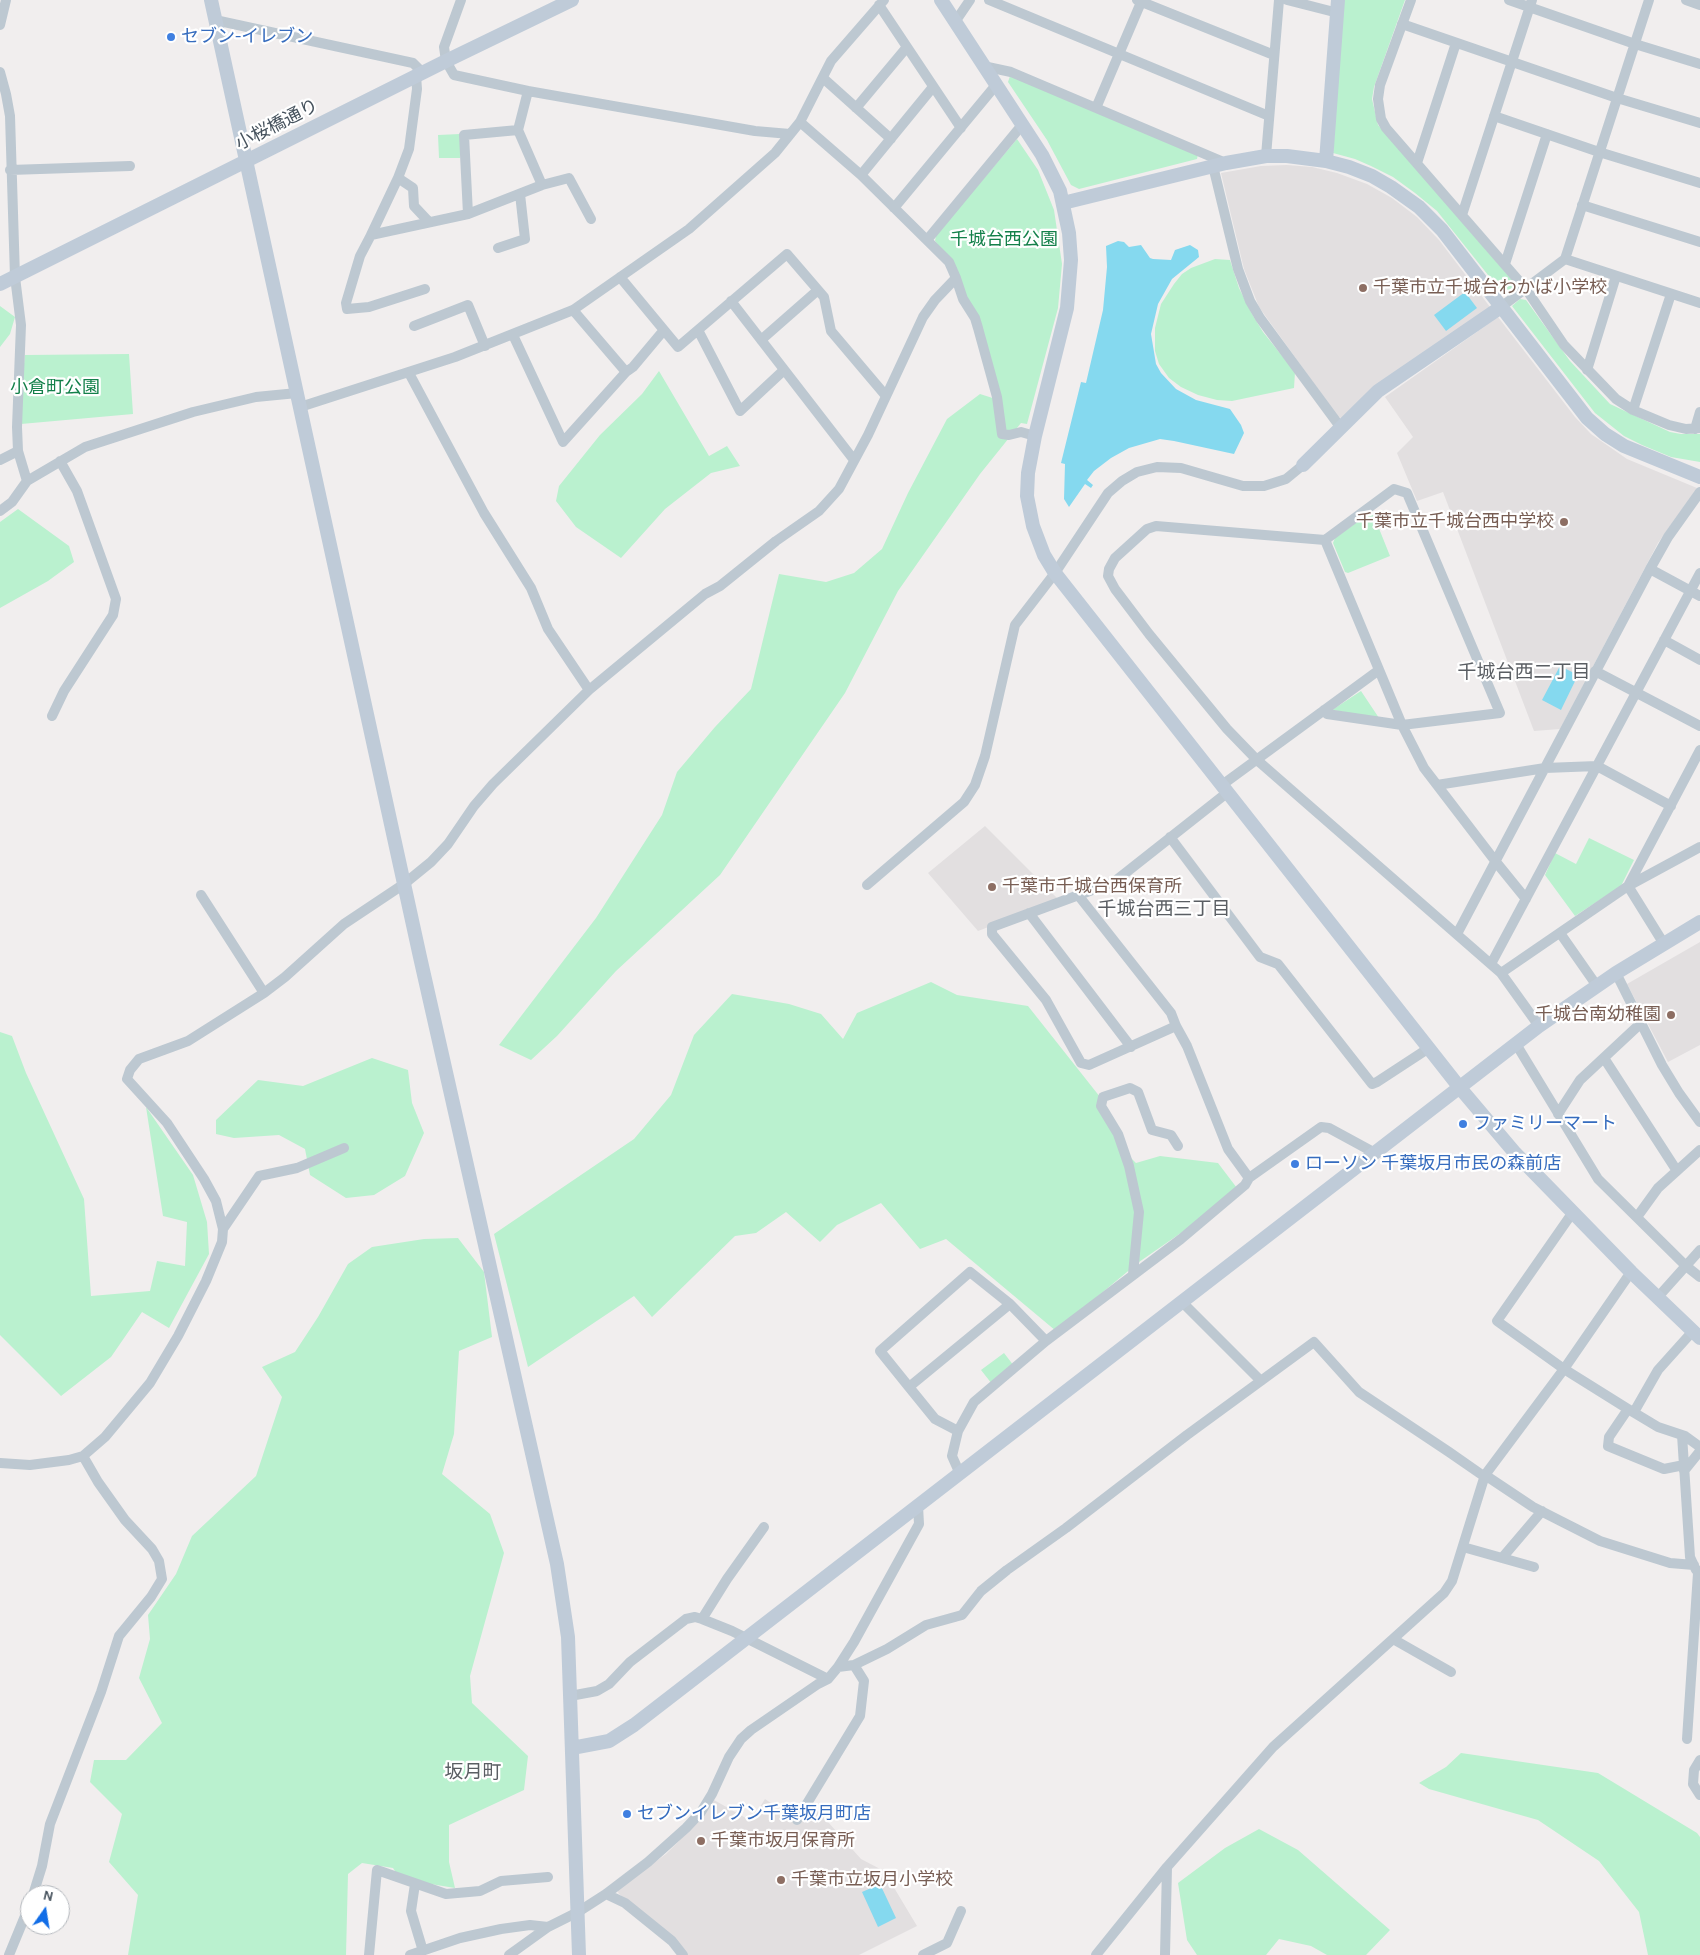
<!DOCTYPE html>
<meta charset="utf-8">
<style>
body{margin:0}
#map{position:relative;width:1700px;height:1955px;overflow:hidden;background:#f1eeee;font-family:Karla,sans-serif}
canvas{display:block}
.north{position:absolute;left:20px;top:1885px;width:50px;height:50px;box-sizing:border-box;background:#fff;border:1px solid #b5b9be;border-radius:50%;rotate:13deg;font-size:14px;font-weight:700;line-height:20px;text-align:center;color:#45515c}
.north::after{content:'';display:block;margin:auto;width:18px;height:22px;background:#116de7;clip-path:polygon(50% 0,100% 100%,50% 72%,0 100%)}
</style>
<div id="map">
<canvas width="1700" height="1955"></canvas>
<div class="north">N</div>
</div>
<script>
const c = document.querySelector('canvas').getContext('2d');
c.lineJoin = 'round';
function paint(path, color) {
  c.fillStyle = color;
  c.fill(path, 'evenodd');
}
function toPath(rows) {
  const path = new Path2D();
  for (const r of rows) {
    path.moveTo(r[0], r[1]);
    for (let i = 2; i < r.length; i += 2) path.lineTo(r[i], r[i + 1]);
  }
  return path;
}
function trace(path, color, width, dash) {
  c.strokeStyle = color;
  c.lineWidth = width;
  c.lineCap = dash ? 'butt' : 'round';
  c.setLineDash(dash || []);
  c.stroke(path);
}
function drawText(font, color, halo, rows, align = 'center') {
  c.font = font + ' Karla,"Noto Sans JP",sans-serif';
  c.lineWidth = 4.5;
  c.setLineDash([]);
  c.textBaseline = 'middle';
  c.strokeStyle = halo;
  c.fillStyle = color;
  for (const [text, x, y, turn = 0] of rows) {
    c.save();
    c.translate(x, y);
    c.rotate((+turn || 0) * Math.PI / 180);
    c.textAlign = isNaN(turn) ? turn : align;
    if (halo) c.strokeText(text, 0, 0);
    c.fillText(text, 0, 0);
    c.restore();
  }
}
paint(toPath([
 [1287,165,1312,167,1337,173,1367,184,1392,198,1417,217,1439,240,1490,307,1344,419,1338,417,1259,307,1244,269,1221,173,1261,166],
 [1498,317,1575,417,1591,434,1627,459,1697,488,1658,543,1560,729,1534,731,1443,492,1417,501,1397,453,1413,437,1385,397],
 [985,826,1059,900,978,931,928,873],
 [1700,942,1700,1045,1668,1062,1627,984],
 [765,1799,799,1822,812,1804,861,1859,884,1871,917,1926,859,1955,686,1955,679,1943,619,1894,617,1890,666,1854,691,1829,714,1800,751,1821]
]), '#e2dfe0');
paint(toPath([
 [1344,0,1405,0,1374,87,1372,99,1378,125,1514,282,1514,287,1504,295,1437,211,1415,193,1393,177,1371,166,1355,159,1333,153],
 [1010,76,1198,154,1197,159,1079,189,1071,185,1047,140,1008,82],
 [460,134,460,158,439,158,438,135],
 [1017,139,1038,170,1054,210,1062,264,1058,308,1027,424,1021,423,980,474,898,591,845,693,720,875,616,971,557,1036,531,1060,499,1045,596,918,662,815,677,772,715,727,751,689,779,574,826,582,854,573,882,549,908,493,947,419,980,394,1002,401,957,269,935,241,936,235],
 [1215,259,1230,260,1239,288,1252,314,1263,332,1295,372,1294,388,1232,401,1217,400,1198,395,1181,387,1169,378,1159,364,1155,351,1155,328,1161,304,1174,284,1182,274,1191,268],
 [1520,299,1526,300,1570,361,1610,404,1670,432,1681,434,1700,434,1700,462,1671,457,1642,445,1624,436,1595,413,1512,306],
 [0,306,15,317,10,334,0,347],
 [129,354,133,414,21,424,21,388,25,355],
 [659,371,709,456,727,446,740,466,711,473,665,509,621,558,576,527,556,501,559,486,600,435,642,394],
 [18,509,69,546,74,562,48,581,0,608,0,522],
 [1372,511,1390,556,1348,573,1345,572,1333,543,1335,538],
 [1361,691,1379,718,1332,710],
 [1589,838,1634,860,1621,886,1575,916,1545,875,1555,853,1576,864],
 [931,982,957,995,1028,1006,1104,1102,1121,1148,1136,1163,1160,1156,1218,1163,1240,1192,1139,1262,1056,1331,946,1239,920,1249,881,1203,837,1225,820,1242,786,1212,756,1233,735,1236,652,1317,634,1296,528,1367,494,1234,634,1139,671,1095,694,1035,732,994,789,1004,821,1014,843,1039,857,1013],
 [0,1032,12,1036,26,1073,84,1199,91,1296,150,1291,157,1261,185,1266,187,1222,163,1216,146,1107,193,1175,207,1222,209,1254,169,1328,142,1312,111,1357,61,1396,0,1335],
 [372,1058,408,1070,412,1103,424,1133,405,1176,374,1195,346,1198,310,1175,305,1149,279,1135,234,1138,216,1134,216,1120,258,1080,303,1086],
 [458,1238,484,1272,492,1337,459,1351,454,1434,442,1474,490,1514,504,1553,470,1676,472,1703,528,1756,524,1790,449,1825,449,1862,455,1888,400,1879,393,1868,362,1863,348,1874,346,1955,128,1955,138,1895,109,1862,122,1814,90,1782,94,1760,126,1760,162,1723,139,1678,150,1639,148,1615,176,1574,192,1536,256,1476,282,1397,262,1367,295,1352,318,1317,348,1264,372,1247,424,1239],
 [1004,1353,1014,1366,992,1384,981,1370],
 [1461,1753,1598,1773,1697,1833,1700,1837,1700,1955,1648,1955,1639,1912,1599,1861,1538,1820,1429,1789,1419,1783,1446,1767],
 [1259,1829,1298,1850,1390,1930,1366,1955,1327,1955,1311,1946,1279,1939,1266,1955,1197,1955,1187,1940,1178,1883,1225,1848]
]), '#baf1cf');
paint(toPath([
 [1118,241,1124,242,1129,247,1141,245,1150,258,1153,259,1171,260,1175,250,1190,245,1198,250,1199,257,1172,279,1158,304,1151,334,1156,364,1161,373,1176,389,1196,400,1230,409,1241,425,1244,433,1234,454,1174,441,1160,439,1129,448,1111,458,1094,471,1087,480,1093,485,1091,488,1085,484,1069,507,1064,499,1065,464,1061,463,1081,382,1086,383,1103,310,1107,267,1106,246],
 [1465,292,1477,308,1446,331,1434,315],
 [1560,666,1578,675,1561,710,1542,700],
 [880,1884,896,1918,878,1927,862,1892]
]), '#85d9ef');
trace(toPath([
 [461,0,444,47,446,61,454,75,528,91,518,130,542,185],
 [989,0,1269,116],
 [1137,0,1274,55],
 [1287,0,1338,13],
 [1411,0,1380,85,1378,99,1381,119,1386,128,1526,289,1564,345,1616,399,1633,410,1669,425,1686,429,1700,428],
 [1509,0,1635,44,1700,64],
 [1686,0,1700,5],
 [879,5,961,128],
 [215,20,413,63,422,72],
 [955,22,970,0],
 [1402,24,1617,98,1700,123],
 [0,25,6,0],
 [983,66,1011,72,1226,163],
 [0,72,6,94,10,116,15,277,21,325,17,427,18,451,27,481],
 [823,78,891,139],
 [528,91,755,131,790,134],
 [856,108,907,47],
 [1096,108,1142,0],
 [1494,116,1599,152,1700,183],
 [1266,156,1279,0],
 [1417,163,1456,43],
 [1213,166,1238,269,1250,301,1260,318,1341,428],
 [10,170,130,166],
 [861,175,933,87],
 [398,178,409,149,417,89,416,75],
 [1582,205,1700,242],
 [894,208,996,85],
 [468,214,464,135,518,130],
 [1462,215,1532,0],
 [371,235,398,178,413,188,414,206,429,222],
 [927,240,1022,125],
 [498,248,525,239,520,194],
 [1565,259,1700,303],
 [1505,264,1547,134],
 [620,277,678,347,787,254,824,297,831,331,886,396],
 [956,278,963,299,975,318,978,328,997,397,1002,434,1009,435,1021,432,1035,436],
 [425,289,369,307,347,309,346,303,360,256,371,235,468,214,542,185,569,178,591,219],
 [731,301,854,460],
 [1501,307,1565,259,1649,0],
 [573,310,626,372,633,367,664,330],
 [414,326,468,305,485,346],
 [698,330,740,411,784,370],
 [513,335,563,442,626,372],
 [761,340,818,290],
 [1587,370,1616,276],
 [409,373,484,513,531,588,548,629,589,690],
 [300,407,455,357,573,310,689,229,775,153,800,122,831,61,884,0],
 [1633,410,1671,294],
 [1695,429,1700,412],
 [0,460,18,451],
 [0,511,12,502,27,481,85,447,193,412,256,397,297,393],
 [1325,540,1402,725,1424,768,1496,862,1526,899],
 [1650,569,1700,596],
 [1664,640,1700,660],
 [1595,671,1700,726],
 [1324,710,1327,714,1402,725,1500,713,1407,493,1394,489,1325,540,1156,526,1147,529,1115,558,1109,569,1108,576,1115,589,1149,634,1227,729,1257,760,1501,973,1539,1026],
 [52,716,64,691,113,615,116,599,77,491,60,461],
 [1222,785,1379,670],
 [1437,785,1545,768,1597,766,1671,806],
 [1170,837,1260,957,1278,964,1372,1084,1377,1082,1429,1048],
 [867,885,964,802,975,785,985,756,1015,625,1055,573,1108,493,1122,481,1137,472,1157,467,1181,468,1243,486,1264,486,1286,479,1303,465],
 [201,895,264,993],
 [1078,895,1171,1013,1176,1026,1187,1046,1228,1149,1249,1178,1321,1127,1329,1128,1375,1153],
 [1029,913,1131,1047],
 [1560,933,1597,986],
 [1457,934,1650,569,1668,537,1700,492],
 [1664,944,1628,886,1700,750],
 [1491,964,1700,573],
 [1501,973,1628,886,1700,847],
 [1616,973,1662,1065,1679,1093,1700,1122],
 [1176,1026,1089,1065,1081,1063,1046,1000,992,934,992,927,1114,882,1228,792],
 [1516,1044,1598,1179,1686,1266,1700,1277],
 [1604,1058,1677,1171],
 [1558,1114,1580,1080,1640,1024],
 [1573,1212,1497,1321,1564,1369,1628,1409,1658,1427,1685,1436,1700,1447],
 [1637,1217,1658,1188,1700,1150],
 [223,1229,259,1176,297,1168,344,1148],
 [1133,1274,1139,1212,1129,1166,1118,1134,1101,1106,1103,1097,1130,1088,1138,1092,1152,1130,1171,1135,1178,1146],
 [1658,1297,1700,1250],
 [1182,1302,1261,1381],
 [909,1387,880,1351,970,1272,1010,1304,1046,1341],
 [1628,1409,1609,1437,1608,1446,1664,1469,1684,1465],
 [1634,1412,1658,1370,1693,1331],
 [958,1431,974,1402,1046,1341,1181,1239,1245,1185,1249,1178],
 [1682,1435,1690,1557,1696,1570],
 [0,1463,30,1465,69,1460,83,1456,105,1437,150,1383,178,1336,206,1281,222,1242,223,1229,216,1201,204,1179,167,1123,127,1079,130,1070,139,1059,188,1041,264,993,285,977,344,924,404,884,431,862,448,844,474,806,493,784,589,690,705,594,720,586,776,541,819,511,839,489,868,435,923,317,935,300,956,278,949,262,861,175,800,122],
 [1684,1471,1700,1451],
 [960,1474,952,1456,958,1431,935,1419,909,1387,1010,1304],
 [1485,1475,1533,1507,1600,1541,1670,1563,1694,1565],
 [1463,1547,1534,1567],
 [1502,1558,1542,1511],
 [702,1619,727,1579,764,1527],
 [1393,1639,1451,1672],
 [838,1667,854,1665,887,1649,926,1625,962,1615,981,1591,1007,1570,1066,1528,1187,1435,1314,1342,1359,1392,1449,1452,1485,1477],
 [570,1696,597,1691,609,1684,630,1662,686,1619,695,1617,702,1619,732,1631,828,1679],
 [1687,1739,1698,1573,1700,1571],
 [1700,1760,1694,1770,1693,1784,1700,1795],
 [797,1820,860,1716,864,1681,854,1665],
 [415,1884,411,1911,423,1951],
 [606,1894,625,1903,672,1941,683,1955],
 [33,1895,42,1866,50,1824,101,1692,119,1636,151,1597,162,1579,159,1561,152,1549,125,1520,98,1482,83,1456],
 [9,1955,30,1904],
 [369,1955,377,1870,446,1894,480,1891,501,1881,548,1877],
 [410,1955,460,1938,501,1929,530,1925,548,1927],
 [509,1955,548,1927,578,1912,606,1894,648,1862,686,1828,701,1812,712,1794,729,1757,741,1739,751,1730,818,1684,828,1679,838,1667,854,1642,919,1524,918,1506],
 [923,1955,947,1943,961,1911],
 [1096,1955,1167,1867,1273,1747,1444,1593,1452,1581,1485,1475,1564,1369,1631,1272],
 [1165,1955,1167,1867]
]), '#bdc8d1', 10);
trace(toPath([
 [211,0,420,957,557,1564,568,1637,579,1955],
 [941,0,1042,155,1060,191,1069,233,1071,260,1067,308,1035,436,1028,473,1027,496,1033,526,1044,555,1055,573,1460,1088,1515,1153,1631,1272,1700,1338],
 [1326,161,1338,0],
 [1063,203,1226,163,1266,156,1287,156,1326,161,1349,167,1372,176,1391,187,1419,207,1442,230,1587,418,1605,434,1624,446,1700,477],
 [0,284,446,61,572,0],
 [1303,465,1378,391,1501,307],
 [572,1748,609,1741,634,1725,1539,1026,1616,973,1700,922]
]), '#bfcbd8', 14);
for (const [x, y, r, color] of [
 [171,37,5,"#3f7fe0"],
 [1363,288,5,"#8d6e63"],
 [1564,522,5,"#8d6e63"],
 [992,887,5,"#8d6e63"],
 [1671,1015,5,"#8d6e63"],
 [1463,1124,5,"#3f7fe0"],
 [1295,1164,5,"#3f7fe0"],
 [627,1814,5,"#3f7fe0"],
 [701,1841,5,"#8d6e63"],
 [781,1880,5,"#8d6e63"]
]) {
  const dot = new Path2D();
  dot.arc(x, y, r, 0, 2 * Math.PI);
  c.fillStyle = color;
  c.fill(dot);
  trace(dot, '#fff', 2);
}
drawText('18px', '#366cbe', '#fff', [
 ["セブン-イレブン",181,37],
 ["ファミリーマート",1473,1124],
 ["ローソン 千葉坂月市民の森前店",1305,1164],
 ["セブンイレブン千葉坂月町店",637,1814]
], 'left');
drawText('18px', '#45515c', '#fff', [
 ["小桜橋通り",277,125,-27]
]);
drawText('18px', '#13804a', '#fff', [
 ["千城台西公園",1004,240],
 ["小倉町公園",55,388]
]);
drawText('18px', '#785e54', '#fff', [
 ["千葉市立千城台わかば小学校",1373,288],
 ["千葉市立千城台西中学校",1554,522,"right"],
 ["千葉市千城台西保育所",1002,887],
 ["千城台南幼稚園",1661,1015,"right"],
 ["千葉市坂月保育所",711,1841],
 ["千葉市立坂月小学校",791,1880]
], 'left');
drawText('19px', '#5a5e63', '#fff', [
 ["千城台西二丁目",1524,673],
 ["千城台西三丁目",1164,910],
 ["坂月町",473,1773]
]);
</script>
